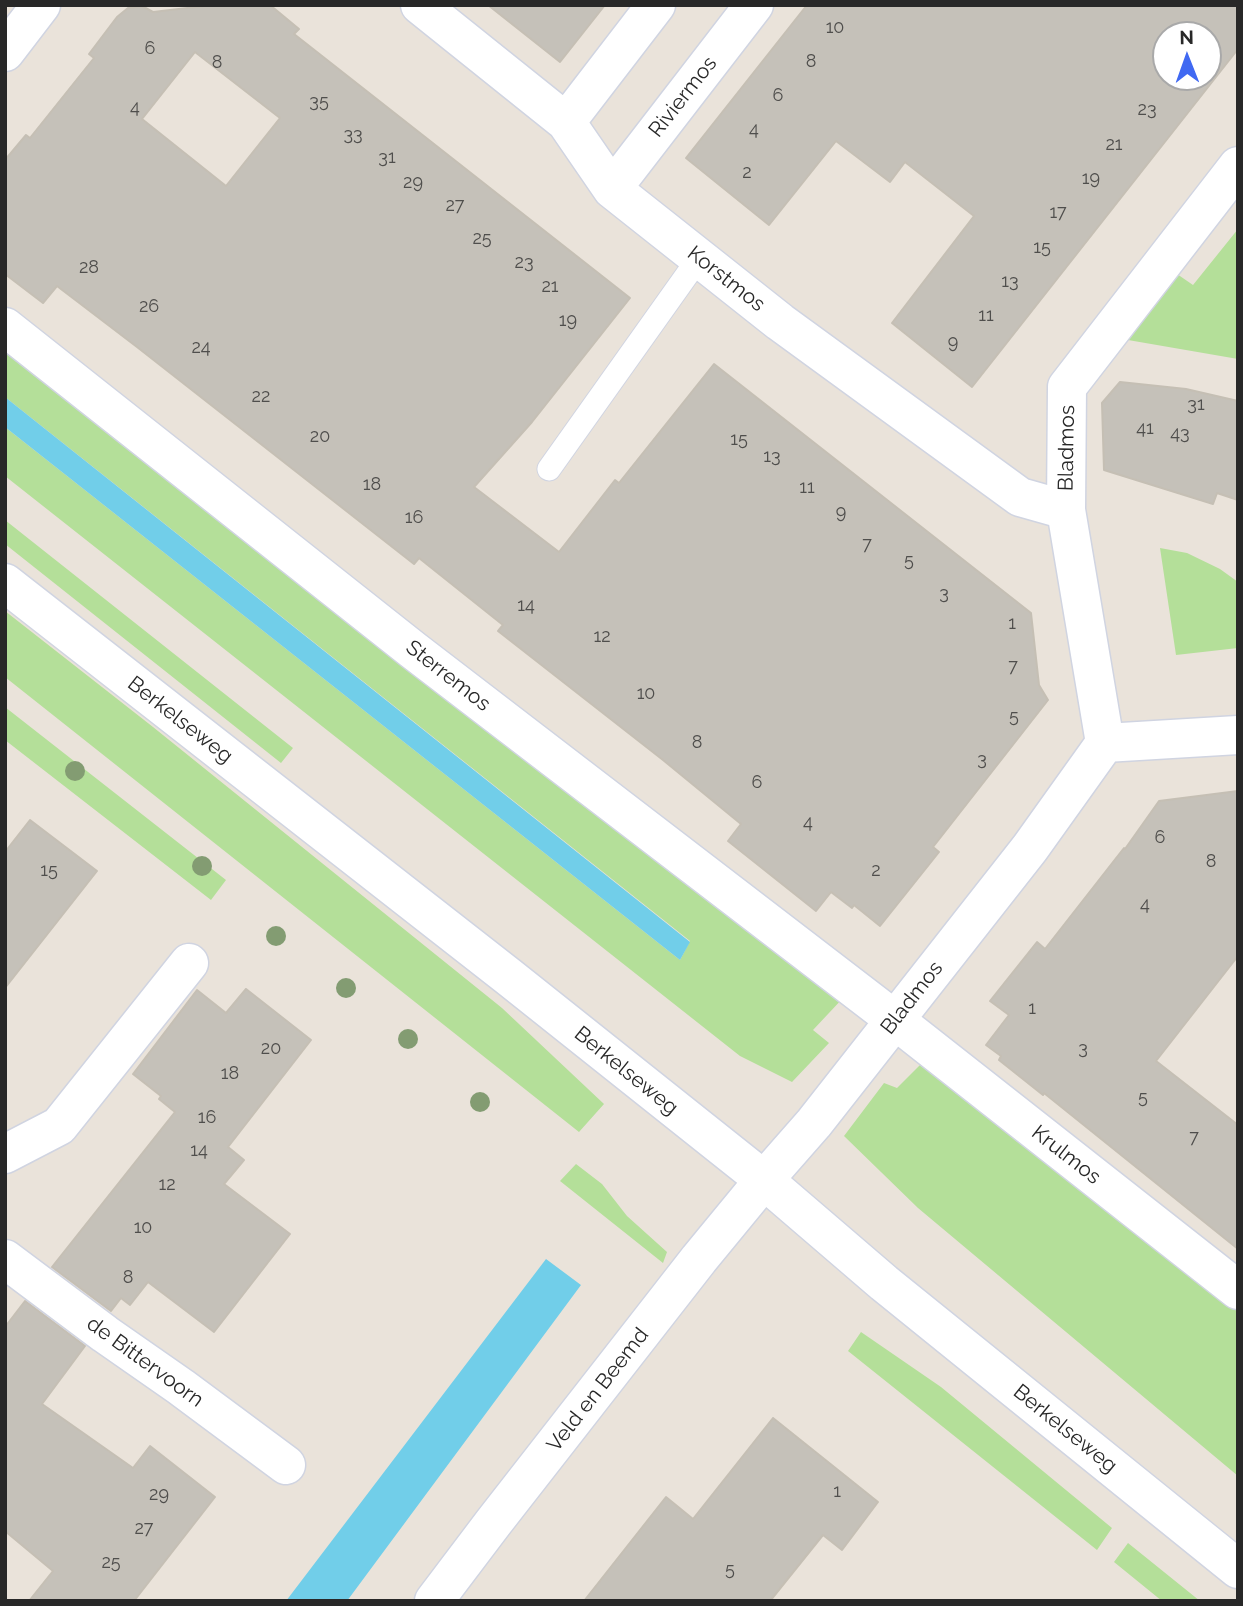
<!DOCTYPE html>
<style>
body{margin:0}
#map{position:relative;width:1243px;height:1606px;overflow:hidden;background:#eae3da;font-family:Raleway,sans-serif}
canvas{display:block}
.frame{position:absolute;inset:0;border:7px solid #282828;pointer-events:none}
.north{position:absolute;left:1152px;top:21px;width:70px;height:70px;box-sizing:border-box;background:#fff;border:2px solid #a9a9a9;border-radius:50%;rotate:359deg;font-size:19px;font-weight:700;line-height:28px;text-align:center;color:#282828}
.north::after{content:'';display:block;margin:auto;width:24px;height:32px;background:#4069f2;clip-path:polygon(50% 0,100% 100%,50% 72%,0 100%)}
</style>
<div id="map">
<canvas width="1243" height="1606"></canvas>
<div class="frame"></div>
<div class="north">N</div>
</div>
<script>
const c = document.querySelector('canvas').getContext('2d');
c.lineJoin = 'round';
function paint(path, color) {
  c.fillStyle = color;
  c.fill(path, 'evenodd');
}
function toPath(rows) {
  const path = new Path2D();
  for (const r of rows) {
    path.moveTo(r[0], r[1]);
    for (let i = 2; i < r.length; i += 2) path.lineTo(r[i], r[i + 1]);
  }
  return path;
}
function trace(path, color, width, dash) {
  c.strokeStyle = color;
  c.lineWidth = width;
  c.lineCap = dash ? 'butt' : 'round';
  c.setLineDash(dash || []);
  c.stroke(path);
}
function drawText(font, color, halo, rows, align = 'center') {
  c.font = font + ' Raleway,sans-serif';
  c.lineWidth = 7;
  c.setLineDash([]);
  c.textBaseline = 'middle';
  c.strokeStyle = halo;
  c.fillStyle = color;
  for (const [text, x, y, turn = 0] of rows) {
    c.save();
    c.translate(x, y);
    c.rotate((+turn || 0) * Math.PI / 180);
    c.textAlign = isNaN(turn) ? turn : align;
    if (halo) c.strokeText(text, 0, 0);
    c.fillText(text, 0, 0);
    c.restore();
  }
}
paint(toPath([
 [1238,229,1238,359,1128,340,1177,274,1193,285],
 [5,342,844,997,813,1030,829,1043,792,1082,740,1056,5,476,5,427,680,960,690,941,5,397],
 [5,520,293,748,281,763,5,544],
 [1160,548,1187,553,1220,569,1238,582,1238,648,1176,655],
 [5,611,153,727,502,1008,604,1104,579,1132,5,677],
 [5,707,226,880,211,900,5,740],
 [922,1063,1238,1308,1238,1476,918,1208,844,1136,884,1083,897,1088],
 [576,1164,602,1184,627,1216,667,1252,663,1263,560,1181],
 [861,1332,941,1387,1112,1528,1097,1550,848,1351],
 [1128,1543,1200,1601,1162,1601,1114,1562]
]), '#b4df99');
paint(toPath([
 [5,397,690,942,680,960,5,427],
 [546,1259,581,1285,347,1601,286,1601]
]), '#71cee9');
const building = toPath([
 [213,5,270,5,299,29,294,34,630,298,532,422,474,487,559,552,615,480,619,483,714,364,1031,613,1039,685,1048,700,933,847,939,852,880,926,854,905,852,908,831,892,816,911,728,841,741,824,663,760,498,631,503,625,419,558,414,564,137,347,57,286,43,303,5,274,5,160,26,135,30,138,94,58,89,54,117,17,128,8,142,6,153,12,213,5],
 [195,52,280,118,226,186,142,119,195,52],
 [488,5,605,5,560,62,488,5],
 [807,5,1238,5,1238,49,972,387,892,323,974,216,905,162,890,182,836,141,769,225,686,158,807,5],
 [1166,35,1208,35,1208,77,1166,77,1166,35],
 [1120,382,1186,389,1238,401,1238,500,1217,493,1213,504,1104,470,1102,403,1120,382],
 [1238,791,1238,956,1156,1061,1238,1125,1238,1249,1044,1093,1043,1095,999,1060,1001,1056,986,1045,1009,1015,990,1001,1037,942,1045,949,1124,848,1125,849,1159,801,1238,791],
 [30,820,97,871,5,988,5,852,30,820],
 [246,989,311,1040,228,1147,244,1160,224,1184,290,1234,214,1332,148,1282,130,1305,121,1298,111,1311,52,1267,175,1112,159,1099,161,1096,133,1074,197,990,226,1013,246,989],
 [25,1301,85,1346,42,1404,133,1468,150,1446,215,1497,134,1601,29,1601,53,1571,5,1531,5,1327,25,1301],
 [773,1418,878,1502,842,1550,823,1535,770,1601,584,1601,666,1497,693,1519,773,1418]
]);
paint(building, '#c5c1b9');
trace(building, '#c5bfb4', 2);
const service = toPath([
 [549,469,699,258]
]);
const minor = toPath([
 [420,5,566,122,612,189,780,322,1020,497,1066,510],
 [5,52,41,5],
 [566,122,656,5],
 [1238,166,1067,387,1066,510,1105,743,1238,735],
 [612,189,754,5],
 [5,327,413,650,895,1020,1238,1290],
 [5,1154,59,1126,189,963],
 [5,1259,105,1334,181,1387,286,1465],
 [434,1601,493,1523,699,1259,764,1180,814,1123,1030,848,1105,743]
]);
const tertiary = toPath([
 [5,583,509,977,764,1180,884,1283,1238,1569]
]);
trace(service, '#d0d4e1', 25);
trace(minor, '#d0d4e1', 41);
trace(tertiary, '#d0d4e1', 41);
trace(service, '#fff', 23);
trace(minor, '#fff', 38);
trace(tertiary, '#fff', 38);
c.fillStyle = '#839c72';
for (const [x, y] of [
 [75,771],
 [202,866],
 [276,936],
 [346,988],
 [408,1039],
 [480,1102]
]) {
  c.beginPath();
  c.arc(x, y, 10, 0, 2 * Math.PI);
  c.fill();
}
drawText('18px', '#4f4e4c', null, [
 ["10",835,28],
 ["6",150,49],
 ["8",811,62],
 ["8",217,63],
 ["6",778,96],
 ["35",319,102],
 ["4",135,108],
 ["23",1147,110],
 ["4",754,130],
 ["33",353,135],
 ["21",1114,145],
 ["31",387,158],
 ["2",747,173],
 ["19",1091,179],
 ["29",413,183],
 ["27",455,206],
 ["17",1058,213],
 ["25",482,239],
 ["15",1042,248],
 ["23",524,263],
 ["28",89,268],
 ["13",1010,282],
 ["21",550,287],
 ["26",149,307],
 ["11",986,316],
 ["19",568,321],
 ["9",953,343],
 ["24",201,348],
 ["22",261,397],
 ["31",1196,405],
 ["41",1145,429],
 ["43",1180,434],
 ["20",320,437],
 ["15",739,440],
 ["13",772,457],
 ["18",372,485],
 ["11",807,488],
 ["9",841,513],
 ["16",414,518],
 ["7",867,545],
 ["5",909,561],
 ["3",944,594],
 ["14",526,606],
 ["1",1012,624],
 ["12",602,637],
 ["7",1013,667],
 ["10",646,694],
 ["5",1014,717],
 ["8",697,743],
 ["3",982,760],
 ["6",757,783],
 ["4",808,823],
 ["6",1160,838],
 ["8",1211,862],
 ["15",49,871],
 ["2",876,871],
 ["4",1145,905],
 ["1",1032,1009],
 ["20",271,1049],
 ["3",1083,1049],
 ["18",230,1074],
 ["5",1143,1098],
 ["16",207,1118],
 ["7",1194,1138],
 ["14",199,1151],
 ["12",167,1185],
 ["10",143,1228],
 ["8",128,1278],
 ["1",837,1492],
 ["29",159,1495],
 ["27",144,1529],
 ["25",111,1563],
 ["5",730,1570]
]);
drawText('21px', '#282828', '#fff', [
 ["Riviermos",683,97,-52],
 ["Korstmos",726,279,38],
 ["Bladmos",1067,448,-89],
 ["Sterremos",448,676,38],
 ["Berkelseweg",180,720,38],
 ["Bladmos",912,998,-52],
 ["Berkelseweg",626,1071,39],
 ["Krulmos",1066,1155,38],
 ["de Bittervoorn",145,1362,36],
 ["Veld en Beemd",598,1390,-52],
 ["Berkelseweg",1065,1429,39]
]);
</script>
